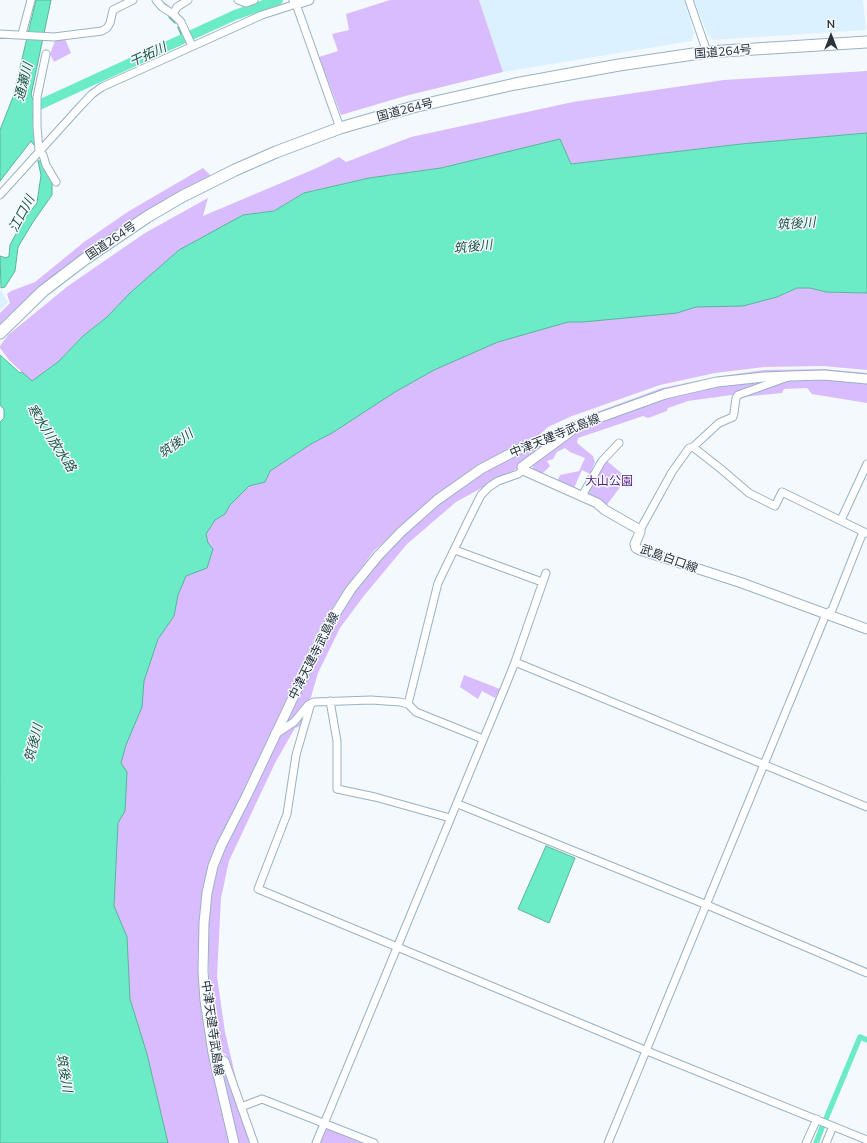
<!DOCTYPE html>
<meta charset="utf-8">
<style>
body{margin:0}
#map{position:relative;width:867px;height:1143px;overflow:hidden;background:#f4f9fd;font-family:Mulish,sans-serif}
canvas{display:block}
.north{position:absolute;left:811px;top:16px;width:40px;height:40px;-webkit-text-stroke:3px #f4f9fd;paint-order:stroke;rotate:0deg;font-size:11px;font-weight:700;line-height:16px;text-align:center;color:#29333a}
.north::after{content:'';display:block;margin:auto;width:14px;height:18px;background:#29333a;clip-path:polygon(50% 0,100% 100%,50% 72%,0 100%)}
</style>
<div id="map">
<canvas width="867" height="1143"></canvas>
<div class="north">N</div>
</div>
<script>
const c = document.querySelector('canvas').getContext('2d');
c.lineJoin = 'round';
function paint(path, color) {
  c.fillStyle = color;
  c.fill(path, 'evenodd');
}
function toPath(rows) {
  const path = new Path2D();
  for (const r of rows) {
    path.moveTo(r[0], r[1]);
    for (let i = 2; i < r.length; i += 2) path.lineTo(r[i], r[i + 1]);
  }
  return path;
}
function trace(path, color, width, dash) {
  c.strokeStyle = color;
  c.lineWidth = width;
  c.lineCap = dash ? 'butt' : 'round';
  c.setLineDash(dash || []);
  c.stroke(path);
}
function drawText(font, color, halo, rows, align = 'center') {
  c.font = font + ' Mulish,"Noto Sans JP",sans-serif';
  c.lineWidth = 3;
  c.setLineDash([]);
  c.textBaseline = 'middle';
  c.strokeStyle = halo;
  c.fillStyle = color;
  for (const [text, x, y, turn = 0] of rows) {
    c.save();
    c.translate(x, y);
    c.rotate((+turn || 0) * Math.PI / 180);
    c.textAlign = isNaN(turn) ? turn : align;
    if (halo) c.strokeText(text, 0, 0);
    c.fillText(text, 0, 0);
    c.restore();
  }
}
paint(toPath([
 [479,0,684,0,694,33,692,41,503,72],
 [694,0,863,0,866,30,712,40,708,35],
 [0,289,8,302,0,311]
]), '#dcf1ff');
paint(toPath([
 [390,0,479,0,503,72,405,96,341,115,319,57,338,51,332,34,349,30,346,14],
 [61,38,65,39,71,53,54,62,50,54,55,41],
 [867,71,867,133,741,144,571,164,560,140,441,168,369,178,304,193,274,211,243,215,107,317,83,336,58,362,32,382,9,360,0,348,0,346,8,335,68,286,145,233,208,198,203,216,319,167,339,157,346,162,411,137,573,102,724,80],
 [203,168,211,176,143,215,87,250,42,286,0,325,0,313,10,303,7,294,11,291,35,282,84,242,129,211],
 [797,288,810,288,827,292,867,293,867,370,823,366,764,367,715,373,660,385,572,416,548,427,538,436,478,465,431,499,374,551,345,589,320,627,243,794,216,849,203,890,199,929,200,989,214,1078,229,1143,157,1143,100,844,103,799,181,557,251,479,435,366,568,315,704,296,777,297],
 [824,369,867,373,867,376,715,379,662,390,568,424,578,419,662,388,715,377,764,370],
 [828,378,867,382,867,403,812,394,807,388,784,389,782,393,742,397,794,379],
 [780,379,732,395,688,401,668,408,667,411,648,418,643,416,578,438,577,443,593,456,595,462,590,474,582,470,574,488,557,482,560,475,579,471,585,458,570,452,565,448,557,452,553,459,547,461,550,466,543,473,532,470,534,462,583,426,668,396,717,385],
 [565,433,520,467,456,502,407,544,363,597,340,628,318,673,311,697,293,720,283,726,329,631,357,587,393,545,440,503,485,471,520,452],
 [606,460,627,478,606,506,585,495],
 [464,675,500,689,495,698,482,691,478,699,460,687],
 [307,709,300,726,295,728,275,763,229,861,221,898,217,976,225,1032,237,1083,226,1055,216,1047,209,994,208,923,211,891,223,853,280,736,297,722],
 [220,1064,225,1065,251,1143,239,1143],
 [326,1128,362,1143,319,1143]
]), '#d9bcfd');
const water = toPath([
 [36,0,51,0,31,95,34,102,33,117,38,140,34,145,31,141,0,181,0,130,13,97,36,0],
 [867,133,867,293,826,292,810,288,797,288,777,297,743,306,696,307,677,313,583,322,568,322,498,342,434,370,395,392,332,433,311,444,270,471,265,482,249,486,230,505,225,514,215,520,206,534,208,543,213,549,207,568,186,576,178,595,174,616,158,639,144,681,142,707,126,745,121,763,127,772,125,811,118,823,114,906,127,937,130,999,147,1054,168,1143,0,1143,0,422,4,418,4,409,0,405,0,355,20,373,22,372,32,381,58,362,83,336,107,317,130,293,179,250,243,215,274,211,304,193,369,178,441,168,560,139,571,164,741,144,867,133],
 [38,161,41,161,44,169,52,181,52,195,33,222,18,247,15,271,5,287,1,288,0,256,6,258,9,256,10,245,24,219,37,203,41,175,38,161],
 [546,846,575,858,549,923,518,909,546,846]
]);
paint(water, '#6cecc6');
trace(water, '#58b49c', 1);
trace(toPath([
 [161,1,169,7],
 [169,17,175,23],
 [178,27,183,39],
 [0,38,14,38]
]), '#58b49c', 1.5);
trace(toPath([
 [825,1121,860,1037,867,1040],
 [816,1143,823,1125]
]), '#6cecc6', 5.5);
trace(toPath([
 [29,106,39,105,235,15,278,0]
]), '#6cecc6', 10);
const minor = toPath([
 [156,0,162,7,173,14,181,22,192,46],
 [238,0,246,3,254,0],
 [689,0,707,52],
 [173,14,177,7,188,0],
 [0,34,54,37,102,31,107,28,110,23,113,10,133,0],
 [22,34,31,0],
 [46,54,37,97,37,126,39,151,43,155,46,165,56,182],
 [0,195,76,111,92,94,102,87,262,15,296,4,340,128],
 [693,447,721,469,749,493,775,506,782,492,866,533],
 [582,496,602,461,619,443],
 [841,520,867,464],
 [640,530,672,472,689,448,693,447,719,423,733,417,734,413,736,398,738,395,788,377],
 [455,550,542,582],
 [515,662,867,807],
 [330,701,337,741,337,789,375,797,450,818],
 [311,703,296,755,287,814,258,889,647,1051,867,1140],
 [408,704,438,583,468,521,481,495,489,487,498,481,518,474,523,470],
 [275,733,279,732,294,722,308,705,314,702,371,700,400,702,408,704,416,712,483,739],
 [458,804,707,905,867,973],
 [213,1053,225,1061,254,1143],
 [241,1107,262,1099,374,1143],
 [316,1143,505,687,515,662,546,573],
 [608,1143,826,614,832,610,863,532],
 [806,1143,817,1119],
 [826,1143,833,1126]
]);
const major = toPath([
 [294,0,296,4,309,0],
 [571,431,522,467,523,470,597,503,605,510,640,530,640,532,635,544,636,548,640,550,742,583,867,629],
 [234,1143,213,1053,205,1000,203,971,204,923,207,893,213,866,221,846,247,795,325,630,351,589,378,556,401,532,437,500,481,469,517,450,601,417,665,394,717,382,764,377,790,376,824,375,867,379]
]);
const highway = toPath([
 [0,333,43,291,85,259,147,217,183,196,235,170,276,152,340,128,413,107,515,84,619,65,707,52,867,42]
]);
trace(minor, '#98b2c4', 9);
trace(major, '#98b2c4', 11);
trace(highway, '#98b2c4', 13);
trace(minor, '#fff', 7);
trace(major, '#fff', 9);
trace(highway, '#fff', 11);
drawText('12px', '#29333a', '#f4f9fd', [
 ["国道264号",723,52,-5],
 ["国道264号",405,110,-15],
 ["国道264号",111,241,-34],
 ["中津天建寺武島線",555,436,-22],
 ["武島白口線",669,559,20],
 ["中津天建寺武島線",314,656,-63],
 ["中津天建寺武島線",212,1028,82]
]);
drawText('12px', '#541e81', '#f4f9fd', [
 ["大山公園",609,481]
]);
drawText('italic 13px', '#1c5243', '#f4f9fd', [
 ["干拓川",148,55,-25],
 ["通瀬川",24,82,-76],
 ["江口川",22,214,-62],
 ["筑後川",796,224,-4],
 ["筑後川",473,247,-6],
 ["寒水川放水路",51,438,57],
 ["筑後川",176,444,-36],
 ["筑後川",34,743,-76],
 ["筑後川",64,1073,80]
]);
</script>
